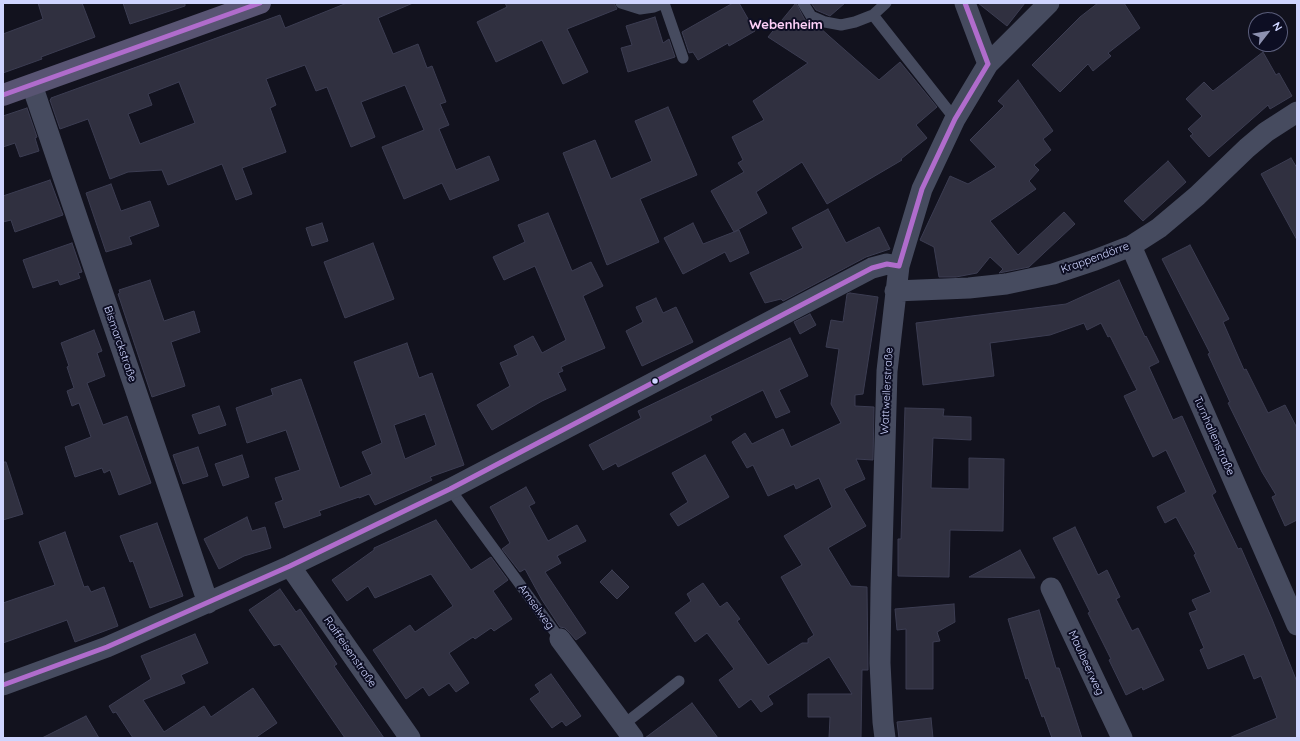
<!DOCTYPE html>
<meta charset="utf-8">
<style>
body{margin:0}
#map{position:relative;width:1300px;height:741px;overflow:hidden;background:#12121e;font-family:Quicksand,sans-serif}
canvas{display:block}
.frame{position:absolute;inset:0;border:4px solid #cfd5ff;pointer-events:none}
.north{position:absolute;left:1248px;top:12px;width:40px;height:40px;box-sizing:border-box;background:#0d0e23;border:1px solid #5b5e7b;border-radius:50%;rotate:59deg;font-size:11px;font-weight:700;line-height:16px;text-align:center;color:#cfd5ff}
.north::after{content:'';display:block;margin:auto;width:14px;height:18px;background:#8d91b0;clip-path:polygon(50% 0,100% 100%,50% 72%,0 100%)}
</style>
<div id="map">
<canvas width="1300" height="741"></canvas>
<div class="frame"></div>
<div class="north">N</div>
</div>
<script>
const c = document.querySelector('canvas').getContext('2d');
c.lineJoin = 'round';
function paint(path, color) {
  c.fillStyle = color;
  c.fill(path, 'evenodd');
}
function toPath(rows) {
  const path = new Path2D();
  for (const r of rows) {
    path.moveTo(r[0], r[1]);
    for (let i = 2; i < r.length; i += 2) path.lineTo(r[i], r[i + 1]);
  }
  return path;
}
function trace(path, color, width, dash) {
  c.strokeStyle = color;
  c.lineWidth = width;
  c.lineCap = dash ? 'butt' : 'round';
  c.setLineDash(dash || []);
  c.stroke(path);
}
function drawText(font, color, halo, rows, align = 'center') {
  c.font = font + ' Quicksand,sans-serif';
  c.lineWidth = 4;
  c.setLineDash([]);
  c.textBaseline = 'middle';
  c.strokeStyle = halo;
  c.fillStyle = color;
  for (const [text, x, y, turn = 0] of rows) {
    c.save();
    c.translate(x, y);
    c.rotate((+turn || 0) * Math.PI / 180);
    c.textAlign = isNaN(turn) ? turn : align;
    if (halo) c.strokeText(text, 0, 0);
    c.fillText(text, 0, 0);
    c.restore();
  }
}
const building = toPath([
 [38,3,82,3,95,37,41,57,42,59,3,73,3,34,43,19,38,3],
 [123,3,185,3,185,6,130,24,123,3],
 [347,3,413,3,378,18,393,54,418,44,427,68,432,66,446,102,440,104,449,125,439,129,456,170,489,156,499,180,450,200,442,183,404,199,382,147,424,130,405,85,361,102,375,137,351,147,327,87,316,91,305,65,266,79,276,105,270,108,286,152,242,168,252,194,236,200,222,164,168,185,162,170,128,172,110,179,88,119,60,129,50,100,51,99,51,98,280,15,285,28,347,3],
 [179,82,195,123,140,144,128,114,152,105,148,94,179,82],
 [505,3,614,3,617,9,567,29,588,72,563,84,542,40,496,62,477,22,507,7,505,3],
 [733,3,739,3,755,31,729,46,728,43,698,60,693,52,689,53,682,32,733,3],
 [796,3,805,20,818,26,829,36,879,80,900,62,937,107,916,125,927,138,901,159,902,160,827,204,802,162,756,192,767,213,734,232,711,191,744,172,738,163,743,160,732,137,764,120,753,101,808,63,768,37,796,3],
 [811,3,845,3,830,16,816,10,811,3],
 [978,3,1025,3,1007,26,978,3],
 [1098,3,1124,3,1140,28,1108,53,1111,56,1093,71,1088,64,1060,92,1032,65,1080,17,1098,3],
 [655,17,663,43,669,39,675,57,628,72,621,48,632,45,626,26,655,17],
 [1263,52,1276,75,1279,73,1292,96,1270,109,1268,105,1209,157,1190,136,1193,134,1188,129,1202,116,1186,99,1204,82,1213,91,1263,52],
 [1018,80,1053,131,1043,139,1051,150,1034,165,1039,170,1029,181,1036,189,990,221,1018,255,1064,212,1075,224,1029,267,999,273,1003,269,990,257,977,273,956,277,939,277,934,247,920,240,950,176,968,184,996,167,970,140,1004,106,998,101,1018,80],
 [668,107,697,175,640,199,659,242,607,265,563,153,595,140,611,179,652,161,635,121,668,107],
 [27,108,37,137,35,138,39,151,20,157,15,143,3,147,3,116,27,108],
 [1291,158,1297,168,1297,240,1261,174,1291,158],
 [1168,161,1186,182,1143,221,1124,201,1168,161],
 [50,180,63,215,15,232,11,220,3,222,3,196,50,180],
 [111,184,121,211,150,201,159,226,129,237,132,244,106,252,86,193,111,184],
 [828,209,846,243,879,227,890,249,866,257,783,301,781,299,765,303,750,273,803,248,792,228,828,209],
 [548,213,572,271,591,262,603,286,583,296,605,348,561,367,563,371,558,373,566,390,542,401,492,430,477,405,510,386,500,363,518,355,514,346,533,336,542,353,566,340,535,266,504,280,493,257,525,242,518,225,548,213],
 [322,223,328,241,312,246,306,228,322,223],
 [693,223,703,244,739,230,749,253,730,262,725,252,683,274,664,238,693,223],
 [72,243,82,272,78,273,80,278,60,285,58,280,33,288,23,260,72,243],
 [373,243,394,299,345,318,324,262,373,243],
 [1190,245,1229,319,1223,322,1244,370,1246,369,1268,413,1285,405,1297,428,1297,520,1285,526,1272,497,1276,495,1262,472,1228,403,1230,402,1208,354,1210,353,1162,259,1190,245],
 [150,280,164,321,194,311,200,332,171,342,185,386,152,397,118,294,120,293,119,290,150,280],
 [1119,280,1145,337,1146,336,1159,362,1149,367,1173,420,1182,416,1216,492,1212,495,1238,549,1241,548,1272,619,1297,682,1297,738,1229,738,1277,718,1261,676,1254,679,1244,654,1208,669,1200,650,1204,648,1189,613,1197,610,1192,600,1211,592,1194,555,1196,554,1176,517,1165,523,1157,507,1186,492,1166,450,1153,457,1124,396,1137,390,1110,336,1108,337,1101,323,1087,330,1084,323,1050,335,990,343,994,376,923,385,916,323,1066,304,1119,280],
 [850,293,878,297,863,394,855,395,855,406,874,407,873,460,856,459,865,479,844,489,866,526,828,548,851,586,867,587,868,670,862,670,861,738,829,738,830,717,808,717,808,694,852,694,829,657,768,696,773,704,761,712,751,699,739,708,719,680,734,669,707,633,695,642,675,613,691,601,687,594,703,583,720,607,727,602,740,619,737,621,768,665,802,643,808,643,808,639,814,635,781,577,802,565,784,536,832,507,819,478,796,489,794,484,768,496,753,465,747,468,732,442,745,433,752,444,783,429,791,447,841,423,831,404,839,349,826,347,831,320,843,322,847,294,850,293],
 [656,298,663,313,676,307,693,342,642,366,626,331,643,322,636,307,656,298],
 [810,314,816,325,800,334,794,322,810,314],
 [94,330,102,351,97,353,105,376,87,383,103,425,127,416,151,483,119,495,110,470,104,473,102,468,75,477,65,447,91,437,79,403,72,406,67,391,74,388,67,367,69,366,61,343,94,330],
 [790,338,808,376,779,390,790,412,776,418,763,390,710,416,712,420,618,467,616,463,603,470,589,445,641,418,638,411,790,338],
 [407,343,419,378,432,373,464,465,430,477,432,480,375,505,369,494,359,498,359,497,319,511,321,515,284,528,275,503,283,500,275,478,300,470,286,430,247,443,236,408,273,395,271,389,301,379,340,488,372,474,362,452,382,443,354,362,407,343],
 [425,414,436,445,405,459,394,425,425,414],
 [219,406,226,425,199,434,192,415,219,406],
 [905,408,944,409,943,416,971,417,971,440,933,438,931,488,969,489,969,458,1004,459,1003,531,950,530,949,577,898,576,898,539,901,539,905,408],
 [198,447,208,476,183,484,173,455,198,447],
 [242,455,249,477,223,486,215,464,242,455],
 [705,455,729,497,678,526,670,514,688,502,672,473,705,455],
 [3,462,6,462,23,514,3,520,3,462],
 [526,487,535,503,529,506,548,541,577,525,586,541,557,556,561,563,545,572,586,633,576,640,569,632,565,628,560,627,542,600,525,569,520,572,502,549,510,543,490,507,526,487],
 [247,517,252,531,265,527,271,548,244,556,219,569,204,539,247,517],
 [436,520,471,570,491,557,508,580,493,591,512,619,494,631,491,628,475,639,473,637,449,653,469,683,456,692,449,683,429,696,423,687,406,699,373,650,410,625,415,632,453,606,431,574,375,598,368,586,347,601,332,580,374,550,374,548,436,520],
 [157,523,183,596,150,608,133,561,130,562,120,536,157,523],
 [1075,527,1098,575,1107,570,1120,597,1116,599,1132,631,1138,628,1164,680,1143,690,1142,687,1126,695,1109,660,1111,659,1088,613,1090,612,1053,538,1075,527],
 [65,532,84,587,88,586,91,592,104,587,118,626,75,642,67,620,3,643,3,603,55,585,39,542,65,532],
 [1020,550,1035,578,969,577,1020,550],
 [612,570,629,587,617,599,600,582,612,570],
 [280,589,296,612,300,609,337,664,334,666,384,738,345,738,280,644,274,646,249,610,280,589],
 [954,604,955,622,937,632,940,641,933,642,933,689,906,689,906,629,897,630,895,609,954,604],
 [1039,610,1056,668,1059,668,1082,738,1052,738,1044,716,1042,717,1028,678,1026,679,1008,619,1039,610],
 [195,634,208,663,181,675,185,683,143,700,164,732,204,706,211,717,253,688,277,723,255,738,133,738,116,712,113,713,109,706,151,679,141,656,195,634],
 [551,674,581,716,566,726,562,721,552,728,530,699,540,692,535,685,551,674],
 [692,703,718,738,645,738,692,703],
 [86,716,99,738,42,738,86,716],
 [931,718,933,738,899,738,897,722,931,718]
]);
paint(building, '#303040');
trace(building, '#3c3d52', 1);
trace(toPath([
 [621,3,640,9,654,7,664,3],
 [664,3,683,58],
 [803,3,811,16,825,22,841,25,855,22,873,15,886,3],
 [873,15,955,119],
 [450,489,560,639],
 [623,725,679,681]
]), '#464b5f', 11);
trace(toPath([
 [965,3,988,64],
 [32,85,208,603],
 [1131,246,1297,625],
 [895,291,969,288,1006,284,1053,274,1095,260,1131,246,1159,228,1197,196,1247,148,1266,132,1297,112],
 [290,566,410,738],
 [1051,588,1122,738],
 [560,639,633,738],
 [3,685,107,647,290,566,450,489,872,268,887,264,899,266],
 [885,738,883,722,880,663,881,588,887,371,899,266,922,189,955,119,988,64,1049,3]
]), '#464b5f', 21);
trace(toPath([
 [3,95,260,3]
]), '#585472', 22);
trace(toPath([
 [965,3,988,64],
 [3,95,260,3],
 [899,266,922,189,955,119,988,64],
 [3,685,107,647,290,566,450,489,872,268,887,264,899,266]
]), '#b06ccc', 5);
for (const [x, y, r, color] of [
 [655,381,3.5,"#cfd5ff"]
]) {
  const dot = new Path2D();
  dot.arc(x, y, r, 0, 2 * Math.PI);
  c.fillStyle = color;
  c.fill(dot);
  trace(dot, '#0d0e23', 1.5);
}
drawText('11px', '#cfd5ff', '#0d0e23', [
 ["Krappendörre",1095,258,-20],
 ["Bismarckstraße",120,344,71],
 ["Wattweilerstraße",887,391,-87],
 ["Turnhallenstraße",1214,436,66],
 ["Amselweg",536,607,54],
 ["Raiffeisenstraße",350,652,55],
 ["Maulbeerweg",1086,663,65]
]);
drawText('bold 13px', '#ffd1fa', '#0d0e23', [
 ["Webenheim",786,25]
]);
</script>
